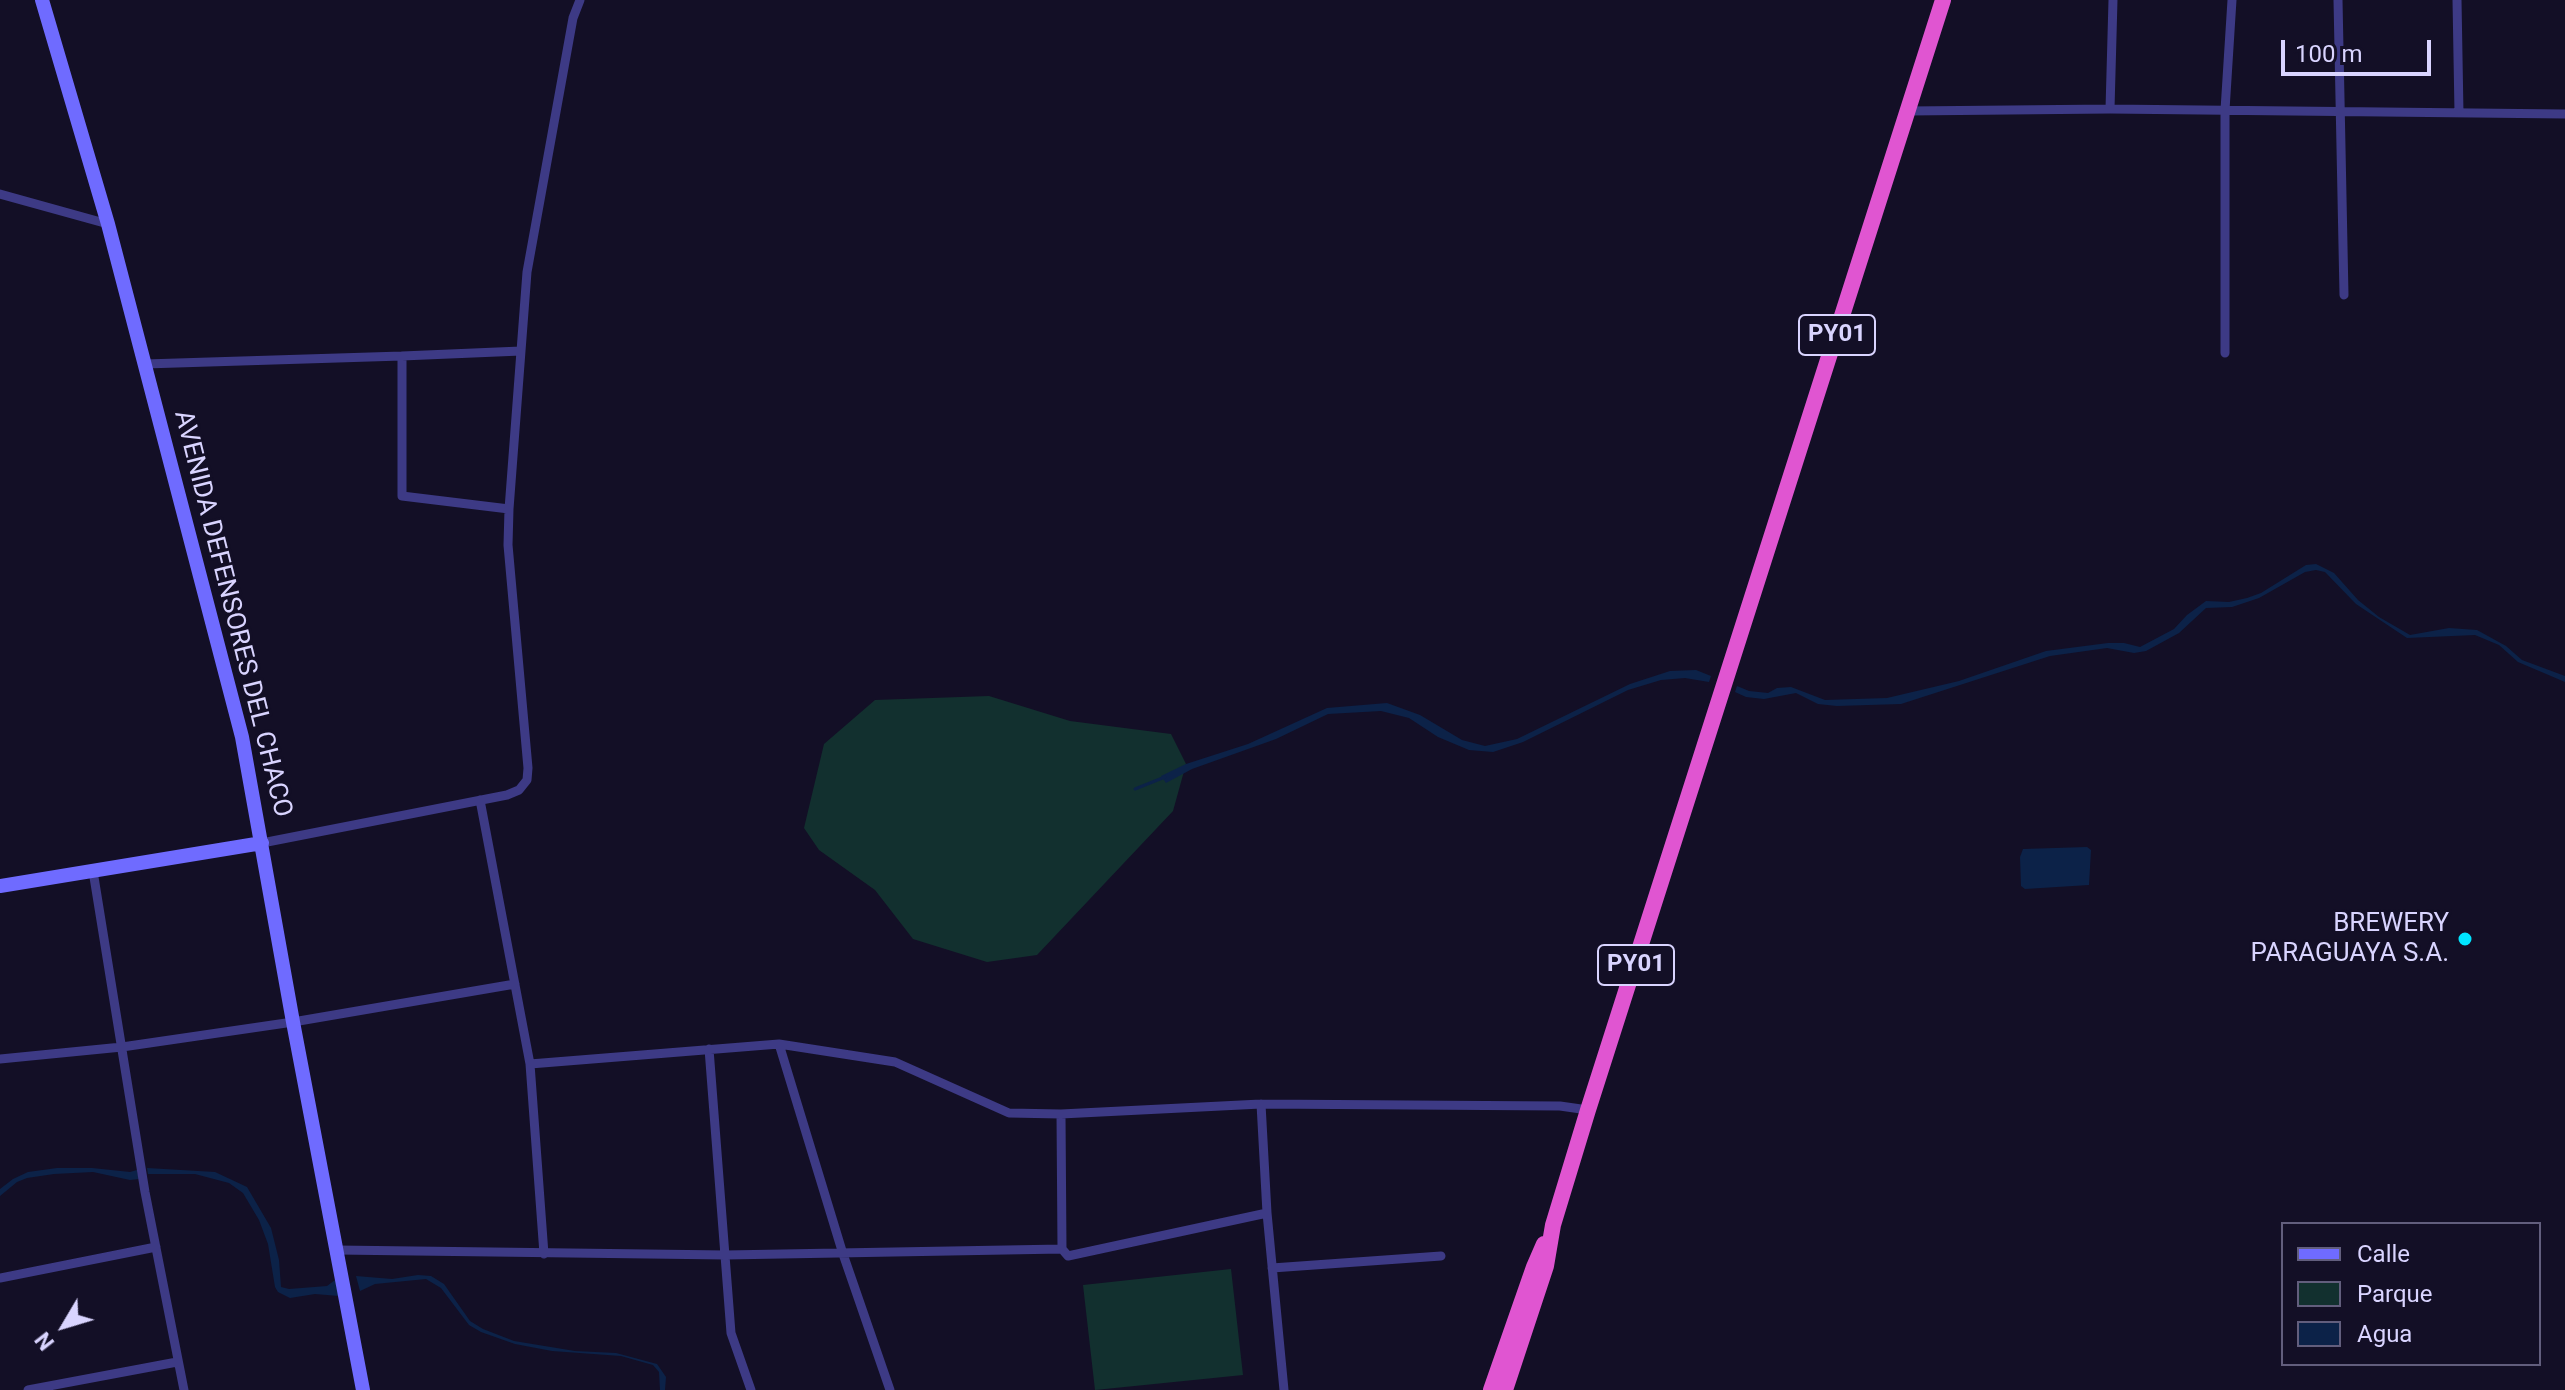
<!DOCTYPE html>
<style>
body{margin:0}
#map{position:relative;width:2565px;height:1390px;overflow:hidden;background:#130f26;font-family:Roboto,sans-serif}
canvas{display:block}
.legend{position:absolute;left:2281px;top:1222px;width:260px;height:144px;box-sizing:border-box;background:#130f26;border:2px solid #625e7d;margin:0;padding:10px 14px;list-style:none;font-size:24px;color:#d9d4ff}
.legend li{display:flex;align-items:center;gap:16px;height:40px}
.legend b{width:40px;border:2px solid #625e7d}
.north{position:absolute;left:24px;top:1286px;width:80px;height:80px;-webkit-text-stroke:6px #130f26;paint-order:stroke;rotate:232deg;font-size:22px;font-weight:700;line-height:32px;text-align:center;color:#d9d4ff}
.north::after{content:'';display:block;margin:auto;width:28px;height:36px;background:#d9d4ff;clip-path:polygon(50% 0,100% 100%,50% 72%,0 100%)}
.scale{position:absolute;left:2281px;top:40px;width:150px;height:36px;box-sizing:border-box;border:4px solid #d9d4ff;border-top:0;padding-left:10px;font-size:24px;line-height:28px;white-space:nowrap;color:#d9d4ff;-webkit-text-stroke:6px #130f26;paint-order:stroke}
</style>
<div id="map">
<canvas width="2565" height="1390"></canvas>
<ul class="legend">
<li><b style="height:10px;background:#6f6bff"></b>Calle</li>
<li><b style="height:22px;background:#12302f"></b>Parque</li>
<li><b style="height:22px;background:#0c2248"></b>Agua</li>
</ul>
<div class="north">N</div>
<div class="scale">100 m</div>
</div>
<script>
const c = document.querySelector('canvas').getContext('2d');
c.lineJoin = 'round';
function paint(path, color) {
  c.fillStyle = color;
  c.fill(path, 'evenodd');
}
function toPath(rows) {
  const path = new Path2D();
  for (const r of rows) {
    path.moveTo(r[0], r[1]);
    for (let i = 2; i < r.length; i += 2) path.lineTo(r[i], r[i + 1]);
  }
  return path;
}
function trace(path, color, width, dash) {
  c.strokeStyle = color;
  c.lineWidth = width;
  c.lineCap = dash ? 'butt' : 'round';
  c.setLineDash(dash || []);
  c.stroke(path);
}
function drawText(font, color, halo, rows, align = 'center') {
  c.font = font + ' Roboto,sans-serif';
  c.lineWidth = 6;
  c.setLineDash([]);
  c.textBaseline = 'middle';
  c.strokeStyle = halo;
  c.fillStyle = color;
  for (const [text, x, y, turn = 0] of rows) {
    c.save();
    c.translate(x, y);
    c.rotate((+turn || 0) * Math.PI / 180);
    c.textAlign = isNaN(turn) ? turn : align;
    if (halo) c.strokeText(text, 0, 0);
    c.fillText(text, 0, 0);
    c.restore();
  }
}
paint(toPath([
 [989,696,1070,721,1171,734,1186,764,1173,811,1037,955,987,962,913,939,875,890,819,850,804,828,824,744,875,700],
 [1231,1269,1243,1375,1095,1390,1083,1285]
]), '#12302f');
paint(toPath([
 [2316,564,2334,573,2358,600,2379,617,2410,635,2449,628,2477,630,2506,646,2522,660,2565,676,2565,682,2518,662,2499,645,2475,635,2407,638,2356,604,2325,572,2316,570,2305,572,2259,598,2232,607,2206,608,2179,633,2146,651,2134,653,2107,648,2050,656,1901,704,1837,706,1818,704,1796,693,1764,699,1746,697,1735,692,1737,686,1749,691,1768,693,1777,688,1791,687,1825,700,1887,698,1959,681,2046,651,2108,643,2124,643,2140,647,2174,629,2187,615,2206,601,2229,602,2247,598,2261,593,2306,565],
 [1696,670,1711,676,1709,682,1685,678,1661,680,1628,690,1523,742,1493,752,1469,750,1438,737,1409,718,1381,711,1328,714,1276,739,1192,769,1166,783,1161,776,1186,764,1248,744,1327,708,1387,703,1420,715,1462,740,1485,746,1517,739,1630,684,1670,671],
 [2087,847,2091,850,2089,885,2025,889,2021,886,2020,857,2023,849],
 [57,1168,92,1168,130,1172,137,1170,139,1179,130,1180,93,1172,54,1174,27,1178,17,1182,0,1196,0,1189,13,1179,28,1172],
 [147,1168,215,1172,247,1187,271,1228,279,1260,281,1287,289,1289,327,1286,335,1280,339,1296,315,1294,290,1298,278,1292,275,1287,268,1244,259,1220,243,1193,229,1183,195,1174,148,1174],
 [418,1275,431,1276,444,1284,470,1321,483,1329,514,1341,575,1351,616,1353,657,1364,666,1377,665,1390,660,1390,659,1372,653,1365,621,1356,552,1351,515,1344,481,1332,469,1325,441,1288,426,1279,375,1284,360,1291,356,1276,392,1279]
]), '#0c2248');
trace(toPath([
 [1135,789,1165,777]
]), '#0c2248', 3);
trace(toPath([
 [2338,0,2344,295],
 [2457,0,2459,113],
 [2110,109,2113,0],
 [1909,111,2110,109,2565,114],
 [0,194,108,224],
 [2225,353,2225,110,2232,0],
 [402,356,521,351],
 [145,364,402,356,402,496,509,509],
 [480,800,530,1064,544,1254],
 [262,843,507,795,519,790,527,780,528,768,508,545,509,509,527,272,573,18,580,0],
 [93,871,145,1192,184,1390],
 [779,1044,843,1254,890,1390],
 [709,1049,731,1333,751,1390],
 [0,1059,122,1047,293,1022,515,984],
 [530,1064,779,1044,895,1062,1009,1113,1061,1114,1261,1104,1560,1106,1588,1110],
 [1261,1104,1267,1213,1284,1390],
 [1061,1114,1062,1249],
 [337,1250,726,1255,1062,1249,1068,1256,1267,1213],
 [1272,1268,1441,1256],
 [0,1278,156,1247],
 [28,1390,177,1362]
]), '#3d3a85', 9);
trace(toPath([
 [42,0,108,224,242,737,293,1022,363,1390],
 [0,886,262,843]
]), '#6f6bff', 14);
trace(toPath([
 [1491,1390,1534,1267,1544,1244],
 [1505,1390,1546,1266,1553,1225,1588,1110,1943,0]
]), '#e055d1', 16);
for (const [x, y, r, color] of [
 [2465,939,8,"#00e5ff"]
]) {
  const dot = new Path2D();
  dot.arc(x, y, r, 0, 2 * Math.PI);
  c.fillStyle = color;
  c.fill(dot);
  trace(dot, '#130f26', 3);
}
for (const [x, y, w] of [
 [1837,335,76],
 [1636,965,76]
]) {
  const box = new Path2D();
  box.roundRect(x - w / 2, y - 20, w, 40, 6);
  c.fillStyle = '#130f26';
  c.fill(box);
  trace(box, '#d9d4ff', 2);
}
drawText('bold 24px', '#d9d4ff', null, [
 ["PY01",1837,335],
 ["PY01",1636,965]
]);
drawText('26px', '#d9d4ff', '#130f26', [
 ["AVENIDA DEFENSORES DEL CHACO",232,614,76]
]);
drawText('26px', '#d9d4ff', '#130f26', [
 ["BREWERY",2449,924],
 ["PARAGUAYA S.A.",2449,954]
], 'right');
</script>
